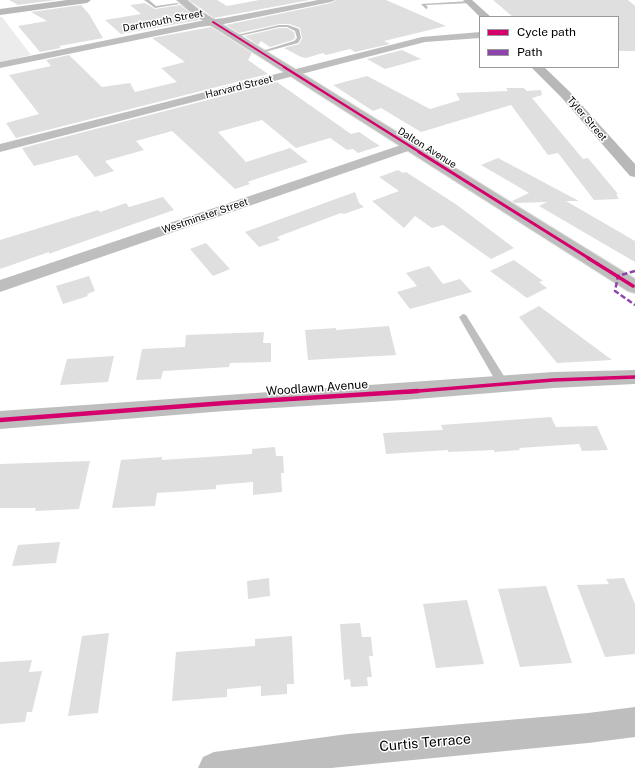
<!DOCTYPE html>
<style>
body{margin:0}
#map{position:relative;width:635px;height:768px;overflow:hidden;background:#fff;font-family:"Public Sans",sans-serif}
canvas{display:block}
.legend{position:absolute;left:479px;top:16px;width:140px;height:52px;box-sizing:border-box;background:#fff;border:1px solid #999;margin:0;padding:5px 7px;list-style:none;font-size:12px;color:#000}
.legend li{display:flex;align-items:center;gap:8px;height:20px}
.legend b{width:20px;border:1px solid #999}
</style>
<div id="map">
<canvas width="635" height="768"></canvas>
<ul class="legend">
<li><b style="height:5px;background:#d6006c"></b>Cycle path</li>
<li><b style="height:5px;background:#8e44ad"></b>Path</li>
</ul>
</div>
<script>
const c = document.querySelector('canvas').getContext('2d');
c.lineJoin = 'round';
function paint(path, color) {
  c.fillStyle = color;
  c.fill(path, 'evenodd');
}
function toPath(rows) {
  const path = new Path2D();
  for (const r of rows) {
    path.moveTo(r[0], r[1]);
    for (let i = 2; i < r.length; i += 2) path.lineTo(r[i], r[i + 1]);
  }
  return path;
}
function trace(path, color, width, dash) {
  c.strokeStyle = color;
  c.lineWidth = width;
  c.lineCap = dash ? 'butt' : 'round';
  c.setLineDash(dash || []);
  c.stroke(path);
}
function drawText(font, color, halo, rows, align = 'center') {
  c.font = font + ' "Public Sans",sans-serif';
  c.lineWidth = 3;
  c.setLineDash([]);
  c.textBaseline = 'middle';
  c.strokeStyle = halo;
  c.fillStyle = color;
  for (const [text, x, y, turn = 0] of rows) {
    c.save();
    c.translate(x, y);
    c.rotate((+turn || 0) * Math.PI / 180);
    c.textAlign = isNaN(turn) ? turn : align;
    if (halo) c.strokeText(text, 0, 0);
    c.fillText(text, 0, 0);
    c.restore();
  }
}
paint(toPath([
 [0,17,2,17,31,55,0,62]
]), '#ececec');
paint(toPath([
 [9,0,56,0,18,5],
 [189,0,217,0,227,6,259,0,310,0,214,18],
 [336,0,386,0,446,26,384,41,390,44,355,52,350,49,326,55,323,53,306,58,301,57,284,48,299,44,302,38,300,28,289,24,279,24,239,33,226,25,331,3],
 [493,0,628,0,635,6,635,51,618,51,618,17,513,17],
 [145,3,155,9,180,5,199,20,121,34,105,20,141,14,130,5],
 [81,5,89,14,103,38,59,46,61,48,40,52,18,26,47,21,31,12],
 [211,27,252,53,248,60,268,74,16,138,6,123,39,114,9,75,51,66,46,60,69,55,102,87,130,83,135,92,177,82,161,68,185,62,152,38],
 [279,28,287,28,294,32,295,38,293,40,270,47,261,41,258,45,245,36],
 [402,50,421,59,385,69,367,59],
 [367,76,430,109,460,100,456,93,508,91,506,88,524,88,527,91,541,90,542,95,532,98,583,159,588,158,618,194,616,194,619,199,594,200,558,153,548,155,511,105,421,132,381,108,373,111,333,85],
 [277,82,351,134,359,132,380,146,358,153,353,149,347,150,330,138,296,148,262,120,218,132,246,162,290,148,308,162,250,181,248,182,250,184,235,189,172,131,136,141,144,150,105,161,114,171,95,177,77,155,34,166,22,148],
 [498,158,579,201,566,201,635,241,635,262,539,206,547,202,515,203,512,201,529,193,481,165],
 [398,170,403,173,406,172,457,205,514,248,491,259,443,225,432,228,415,216,404,228,372,201,399,191,379,177],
 [355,192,359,203,364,207,344,214,341,213,277,237,280,240,259,247,245,232],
 [163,197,174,210,65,248,49,254,49,252,0,269,0,240,98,210,100,212,126,203,129,207],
 [206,243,230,269,213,276,190,249],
 [514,260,543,281,539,282,547,288,527,298,490,271],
 [429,266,443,284,460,279,472,292,410,309,397,292,417,286,406,273],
 [89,276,95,291,87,294,88,296,63,304,56,286],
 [539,306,612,360,557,363,519,317],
 [389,326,396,355,308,360,305,330,336,328,336,330],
 [264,332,263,343,271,343,271,362,230,363,229,367,163,371,161,379,136,380,142,349,185,347,186,335],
 [114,356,108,382,60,385,67,359],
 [551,417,556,427,597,426,608,450,582,451,579,444,519,448,520,450,494,452,494,450,448,452,448,450,386,454,383,433,443,430,441,425],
 [275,447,276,456,283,456,284,473,281,473,282,492,253,495,253,482,216,485,216,489,157,493,155,506,112,508,121,460,162,457,162,460,252,454,252,449],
 [90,461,79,509,35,511,36,508,0,508,0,464],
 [60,542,56,563,12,566,18,545],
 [269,578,270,596,248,599,247,581],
 [624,578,635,604,635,654,605,657,577,585,609,584,606,579],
 [546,586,572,663,520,667,498,589],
 [467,600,484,664,436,668,423,604],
 [360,623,362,637,371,637,373,656,369,656,372,677,367,677,368,686,351,687,350,679,344,680,340,624],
 [109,633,98,713,68,716,82,636],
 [292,636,294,684,287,684,287,694,261,696,261,686,227,689,227,697,172,701,176,652,255,646,255,639],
 [32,660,29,672,42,671,32,712,27,712,25,722,0,724,0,662]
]), '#dfdfdf');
const primary = toPath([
 [177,0,187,0,199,10,635,279,635,293,628,291,193,14,177,0]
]);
trace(primary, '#dbdbdb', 2);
paint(toPath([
 [144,0,149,0,156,6,177,3,179,4,155,8,144,0],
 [470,1,471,3,426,5,428,8,426,9,421,4,470,1],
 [279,25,288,25,299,29,301,38,298,43,261,53,259,52,294,41,297,38,295,31,287,27,279,27,235,37,233,36,279,25],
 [463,314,466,315,507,381,508,384,507,387,499,387,459,317,463,314]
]), '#bebebe');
paint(toPath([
 [318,0,335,0,331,2,224,24,200,27,0,68,0,62,200,21,224,18,318,0],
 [480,32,480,38,425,42,0,152,0,144,422,37,480,32],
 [410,142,414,143,416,146,414,149,0,292,0,280,410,142],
 [635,370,635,384,553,388,404,400,225,411,0,429,0,411,553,372,635,370],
 [635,707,635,737,588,743,331,768,198,768,203,757,214,752,348,734,588,713,635,707]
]), '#bebebe');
paint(toPath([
 [67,0,91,0,87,3,0,15,0,9,67,0],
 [463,0,472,0,491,17,480,17,463,0],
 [531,67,544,67,569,91,635,164,635,177,630,176,561,97,531,67]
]), '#b8b8b8');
paint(primary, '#bebebe');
trace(toPath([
 [635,271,618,276,615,291,635,305]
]), '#8e44ad', 2.5, [5.5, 2.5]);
trace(toPath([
 [213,22,286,68]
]), '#d6006c', 2);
trace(toPath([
 [284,67,421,153]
]), '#d6006c', 2.5);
trace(toPath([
 [419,152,590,259]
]), '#d6006c', 3);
trace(toPath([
 [588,258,633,286],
 [406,392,553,380,635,377]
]), '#d6006c', 3.5);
trace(toPath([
 [0,420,225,403,418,391]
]), '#d6006c', 4.5);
drawText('10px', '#000', '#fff', [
 ["Dartmouth Street",163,21,-11],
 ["Harvard Street",239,87,-14],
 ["Tyler Street",587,119,49],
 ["Dalton Avenue",427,148,32],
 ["Westminster Street",205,216,-19]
]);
drawText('12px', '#000', '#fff', [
 ["Woodlawn Avenue",317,388,-4]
]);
drawText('14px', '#000', '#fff', [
 ["Curtis Terrace",425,743,-5]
]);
</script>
